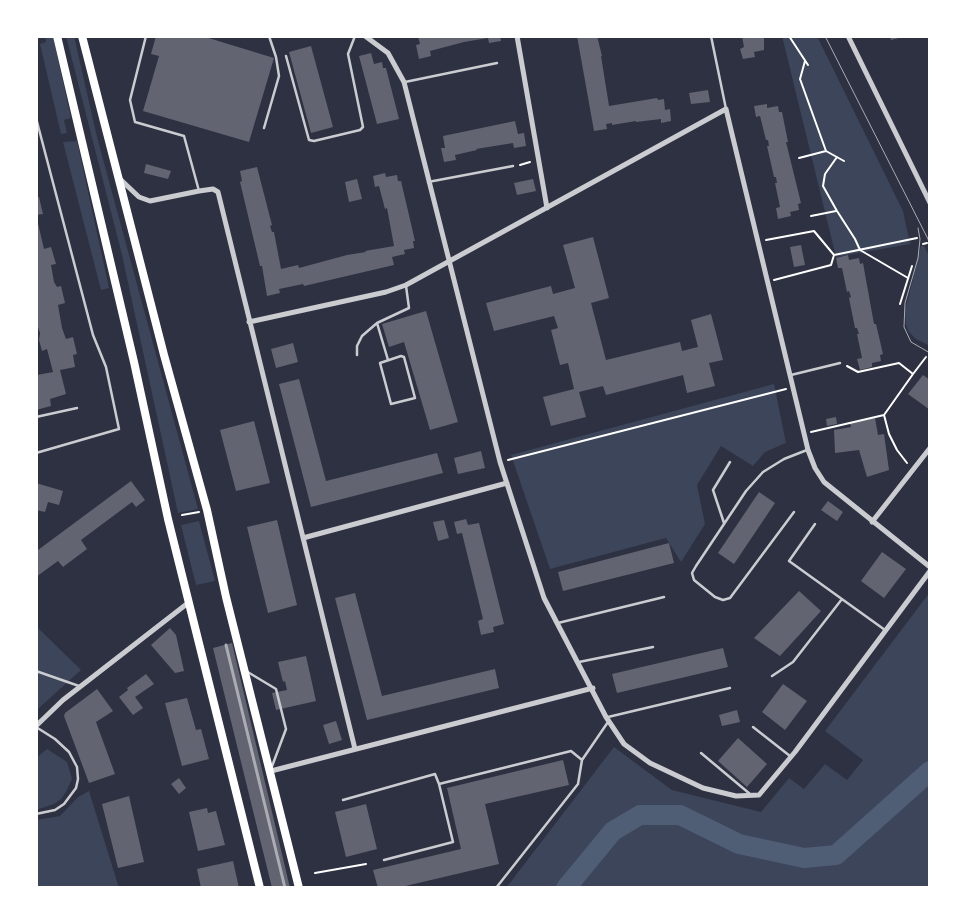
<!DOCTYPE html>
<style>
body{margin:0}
#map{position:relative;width:966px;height:924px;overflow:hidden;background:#2d3142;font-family:"Sofia Sans Condensed",sans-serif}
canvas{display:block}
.frame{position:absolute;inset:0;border:38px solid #fff;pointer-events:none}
</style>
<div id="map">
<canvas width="966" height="924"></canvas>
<div class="frame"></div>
</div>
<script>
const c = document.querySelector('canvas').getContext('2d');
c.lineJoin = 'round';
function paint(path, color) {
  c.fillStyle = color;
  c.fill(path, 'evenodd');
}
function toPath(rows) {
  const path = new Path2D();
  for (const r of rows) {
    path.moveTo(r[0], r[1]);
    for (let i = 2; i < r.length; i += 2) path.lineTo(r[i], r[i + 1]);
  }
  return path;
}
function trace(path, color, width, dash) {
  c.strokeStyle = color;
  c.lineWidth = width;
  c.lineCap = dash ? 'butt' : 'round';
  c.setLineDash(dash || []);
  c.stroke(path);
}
paint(toPath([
 [45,36,53,36,71,118,64,120,67,133,61,134,40,44,46,42],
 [66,36,74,36,97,137,198,509,178,513,122,255],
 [782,36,817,36,903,211,910,244,836,257],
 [77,141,109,288,101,290,63,142],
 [921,246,924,246,930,258,930,346,916,339,908,331,906,324,905,311],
 [774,384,786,443,765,452,753,466,721,446,697,485,705,524,681,562,666,538,550,569,511,455],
 [199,521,215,581,196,585,181,525],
 [930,592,930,888,506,888,614,747,672,790,761,812,789,778,804,789,825,764,847,780,863,760,825,731],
 [36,626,81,670,39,708,36,708],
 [47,749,67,762,72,779,66,792,61,799,54,804,36,810,36,758],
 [89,791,119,888,36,888,36,820,60,816,78,797]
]), '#3c4559');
trace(toPath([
 [566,888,613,831,640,815,680,815,739,844,804,858,836,855,930,771]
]), '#4f5d75', 20);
paint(toPath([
 [156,36,202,36,274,58,249,142,143,111,159,56,151,54],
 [418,36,500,36,501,41,489,43,488,38,464,42,430,51,431,56,419,59,416,45,420,44],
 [577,36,597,36,602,56,601,56,609,106,657,98,658,100,664,99,665,110,670,109,671,121,661,123,661,119,636,122,636,121,612,125,612,123,606,124,607,129,594,131],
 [742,36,764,36,764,50,754,52,755,57,743,59,740,49,744,47],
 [890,36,903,36,903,37,891,40],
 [311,46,333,127,311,133,289,52],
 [371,53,374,64,382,62,383,68,386,68,399,119,377,124,359,56],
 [708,90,710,102,691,104,689,93],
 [767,104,767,108,778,106,779,112,782,112,788,142,786,142,801,203,798,204,799,210,790,212,791,216,778,219,776,208,780,207,775,183,777,183,776,177,774,177,767,146,769,146,768,140,766,140,760,116,756,117,754,106],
 [515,121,518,134,524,133,526,146,514,148,513,143,476,149,477,150,455,155,456,160,444,162,441,148,445,148,443,136],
 [146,164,171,171,168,179,144,173],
 [257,167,272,225,270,226,272,232,274,232,281,269,298,265,299,268,347,255,366,252,365,251,394,246,387,208,385,209,379,186,375,187,373,176,385,173,386,177,397,175,398,181,401,181,415,241,413,241,414,248,404,250,405,254,392,257,394,265,304,286,303,284,279,289,280,293,267,296,262,266,260,266,240,182,242,181,240,171],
 [357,179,362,199,349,202,345,182],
 [533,179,536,191,517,195,514,183],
 [36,197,39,197,43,214,36,215],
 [37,219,44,249,51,247,56,264,51,265,54,282,57,287,61,286,65,303,58,305,62,328,66,339,73,337,77,354,73,355,75,367,60,370,66,394,50,399,51,406,36,410,37,375,53,372,47,349,42,351,39,340,40,333,36,322],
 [593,237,609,298,591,303,606,360,680,342,682,351,698,347,691,320,711,314,723,360,709,363,715,386,687,393,683,375,606,395,603,386,579,392,586,417,551,426,543,397,574,389,568,363,560,365,551,330,558,328,554,316,494,331,486,303,551,286,553,294,575,288,563,245],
 [801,245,805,265,794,267,790,247],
 [848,255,849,260,859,258,860,264,863,263,874,324,876,324,883,354,880,355,881,361,872,363,872,367,860,370,857,359,862,358,857,334,859,334,857,328,855,328,849,298,851,297,849,291,847,292,842,268,838,268,836,258],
 [426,311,458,422,430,430,404,342,389,347,382,324],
 [293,343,298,362,276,368,271,349],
 [923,375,930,380,930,410,908,394],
 [299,379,326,481,437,453,443,473,311,507,279,384],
 [836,417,837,424,827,426,826,419],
 [875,418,878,435,884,434,889,470,867,477,859,450,835,453,834,430,851,427,850,423],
 [254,421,270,483,236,491,220,430],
 [481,451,485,468,458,474,454,458],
 [131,481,145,500,136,507,132,502,81,540,87,549,63,567,58,561,36,577,36,547,38,550],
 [36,483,63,491,59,505,48,502,45,512,36,510],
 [759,492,775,503,734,564,718,553],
 [828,501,843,512,837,521,821,510],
 [466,519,468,525,479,523,504,624,493,627,494,632,481,635,478,621,483,619,462,533,457,534,454,522],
 [277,520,297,605,268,613,247,527],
 [444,520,449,538,438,541,433,522],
 [669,543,674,563,563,591,558,572],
 [882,552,906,569,884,598,861,581],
 [799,591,821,611,780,656,754,638],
 [355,593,382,696,495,669,499,688,367,720,335,598],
 [170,628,176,635,184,671,175,673,151,645],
 [232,643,290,888,272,888,213,648],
 [723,648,728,667,617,693,612,674],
 [306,656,316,701,276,710,272,693,287,690,285,681,283,682,278,662],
 [146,674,154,684,135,697,143,708,133,715,119,697,128,690,127,688],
 [783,684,807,701,785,730,762,712],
 [97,689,113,711,96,722,115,774,89,783,64,716,65,713],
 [187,698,196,730,201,729,209,759,182,766,165,703],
 [737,710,740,722,722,726,719,715],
 [336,721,342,740,329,744,323,725],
 [738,738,767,764,747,787,718,761],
 [563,760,569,785,485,804,499,864,397,888,378,888,373,870,461,849,447,788],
 [179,778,186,788,179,794,171,784],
 [129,796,144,862,118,868,102,804],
 [366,804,377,849,346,857,335,812],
 [207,808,208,813,216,811,225,845,198,851,189,812],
 [233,861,239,888,201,888,197,869]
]), '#626471');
trace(toPath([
 [789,36,808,65],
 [805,61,800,79,826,151,844,161],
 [837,157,825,174,823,186,837,211,855,239,860,250,908,278],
 [799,158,826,151],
 [520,165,530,162],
 [811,216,836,211],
 [766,240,814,231,834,255],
 [923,244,927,243],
 [774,280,831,265,834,255,917,238],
 [900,304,912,266],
 [847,366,858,372,899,363,913,374,926,357],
 [811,432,884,415],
 [508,460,786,389],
 [907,463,897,450,889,434,884,415,913,374],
 [182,515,199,512],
 [315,873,366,864]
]), '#fff', 2);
trace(toPath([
 [146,36,130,100,135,122,184,136,199,191],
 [711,36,726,109],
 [286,56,309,140,314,141,360,130,363,127,348,54,355,36],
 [405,82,497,63],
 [36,118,93,335,106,367,119,429,36,453],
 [264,128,279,76,276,57,269,36],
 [428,182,513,166],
 [377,323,388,360],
 [357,355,357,346,362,336,377,323,409,308,406,286],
 [401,356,404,357,415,398,391,404,380,363,401,356],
 [791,375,840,363],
 [36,417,77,408],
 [794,512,730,598,723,600,715,597,694,580,692,573,696,566,746,491,763,472,784,459,807,450],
 [724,523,713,490,730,462],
 [815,524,789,561,885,630],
 [558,623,664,597],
 [579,662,653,647],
 [36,671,79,686],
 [246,671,276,689,286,729,271,769],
 [772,676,793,662,842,599],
 [608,717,730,688],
 [36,727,55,739,69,752,77,767,78,779,76,788,64,804,55,810,36,814],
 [753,727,790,756],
 [701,753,750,794],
 [343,800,435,774,439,784],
 [384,860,453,842,439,784,571,751,582,760],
 [496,888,578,784,582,760,608,722]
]), '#caccd0', 2.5);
trace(toPath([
 [365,36,388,53,404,82,500,462,544,598,606,717,624,744,650,763,703,788,736,796,759,795,795,752,930,571],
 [517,36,547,208],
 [848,36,930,203],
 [120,179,139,197,150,201,199,191,213,189,218,192,355,749],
 [249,322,386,292,406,285,726,109,808,450,815,468,824,482,930,567],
 [872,522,930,448],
 [303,538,507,483],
 [36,726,63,700,188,603],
 [271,771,593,688]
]), '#caccd0', 5);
trace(toPath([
 [57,36,134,362,168,519,260,888],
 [82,36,164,355,207,510,226,597,299,888]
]), '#fff', 8);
trace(toPath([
 [825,36,930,243],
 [918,228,920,239,918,258,905,303,904,327,911,342,930,353]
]), '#abadb3', 1);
trace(toPath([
 [226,645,285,888]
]), '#abadb3', 3);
</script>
